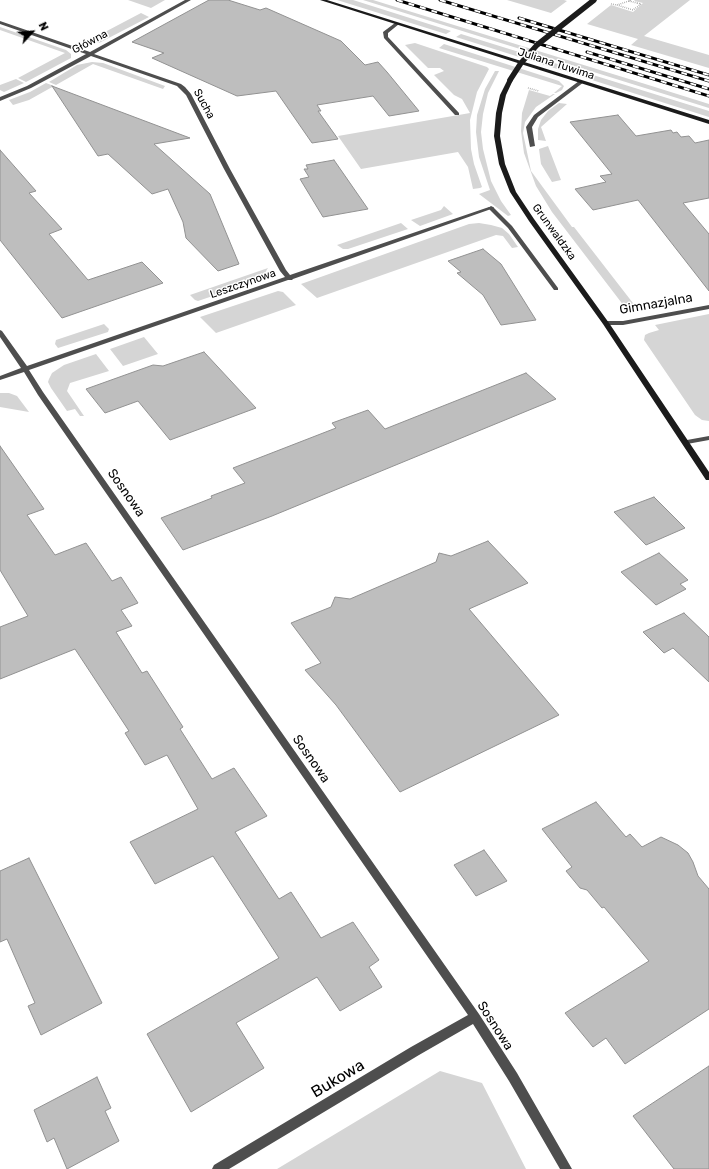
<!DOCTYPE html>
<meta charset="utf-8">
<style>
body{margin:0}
#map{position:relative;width:709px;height:1169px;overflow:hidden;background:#fff;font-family:Rubik,sans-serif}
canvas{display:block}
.north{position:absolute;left:12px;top:12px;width:40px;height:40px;-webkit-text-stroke:3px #fff;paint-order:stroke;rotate:64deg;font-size:11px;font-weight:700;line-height:16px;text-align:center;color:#000}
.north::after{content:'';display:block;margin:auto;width:14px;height:18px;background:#000;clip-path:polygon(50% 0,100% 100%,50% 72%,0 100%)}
</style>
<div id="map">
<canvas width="709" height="1169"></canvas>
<div class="north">N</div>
</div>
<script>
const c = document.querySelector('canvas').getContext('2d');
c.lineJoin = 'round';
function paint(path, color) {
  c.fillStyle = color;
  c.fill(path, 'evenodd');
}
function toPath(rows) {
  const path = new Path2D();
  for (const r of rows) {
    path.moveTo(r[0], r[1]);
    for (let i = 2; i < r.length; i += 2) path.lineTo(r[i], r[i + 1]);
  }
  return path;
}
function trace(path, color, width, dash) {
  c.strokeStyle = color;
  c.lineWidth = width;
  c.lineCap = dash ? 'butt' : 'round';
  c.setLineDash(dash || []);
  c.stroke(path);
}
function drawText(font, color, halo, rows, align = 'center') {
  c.font = font + ' Rubik,sans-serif';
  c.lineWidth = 3;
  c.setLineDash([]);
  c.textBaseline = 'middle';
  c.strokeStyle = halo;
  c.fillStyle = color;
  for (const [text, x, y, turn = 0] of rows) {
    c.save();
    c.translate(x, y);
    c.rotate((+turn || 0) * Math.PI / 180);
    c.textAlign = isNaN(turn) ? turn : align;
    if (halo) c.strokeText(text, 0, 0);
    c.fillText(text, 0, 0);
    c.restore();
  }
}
paint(toPath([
 [128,0,165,0,151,8],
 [337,0,353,0,451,31,446,34],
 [363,0,373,0,642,83,709,104,709,108],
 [507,0,564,0,567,1,551,13],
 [635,0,690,0,644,36,709,55,709,68,631,45,638,39,587,24,611,5,633,12,643,3,634,1],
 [141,13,149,17,99,43,96,42,84,43],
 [0,27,66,50,71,54,71,58,26,82,18,78,65,53,0,30],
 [461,34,709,111,709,117,456,37],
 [415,43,487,67,489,69,477,92,470,120,471,149,474,164,482,187,480,188,473,189,468,167,458,152,361,169,338,136,470,113,462,99,454,95,434,75,444,71,440,68,428,68,405,45],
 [444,44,559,81,564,86,562,90,556,93,554,93,562,86,439,48],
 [92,62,103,63,165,86,163,89,93,64,56,85,49,82,77,65],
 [495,71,499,71,488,93,483,114,481,132,483,149,491,181,501,201,511,215,508,216,479,194,490,190,479,157,476,132,477,115,485,89],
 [16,79,24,83,4,92,0,90,0,85],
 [46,83,54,86,29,100,13,105,9,100,30,92],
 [529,90,550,96,553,94,555,94,536,107,525,122,523,133,531,171,572,227,574,227,636,307,624,306,552,212,536,186,524,153,521,131,522,113],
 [559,103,567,104,541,127,546,141,538,140,538,129,541,120,548,111],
 [548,146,561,180,552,182,541,164,539,149],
 [444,206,453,214,420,226,411,220,441,210],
 [401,223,408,229,348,249,343,249,337,245],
 [479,223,491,225,502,228,509,234,518,247,512,248,503,236,496,235,317,298,301,284,469,224],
 [268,268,263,276,254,282,198,301,195,300,190,295],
 [278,291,283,292,296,305,216,333,200,317],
 [709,314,709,421,702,420,695,415,644,340,645,335,649,333,659,330,655,325],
 [104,324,109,329,108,332,58,348,55,344,56,340],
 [144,337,158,354,123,366,110,349],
 [96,354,109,371,70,383,67,391,84,416,80,416,75,409,67,411,51,388,48,382,49,379,52,373,64,365],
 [0,393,9,393,17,396,29,412,0,407],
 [440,1071,482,1083,526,1169,277,1169]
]), '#d5d5d5');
const building = toPath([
 [209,0,228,0,260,10,266,8,341,41,365,65,378,62,387,72,419,111,389,116,373,96,317,105,321,111,318,111,338,139,312,143,276,91,237,96,152,58,164,53,132,42,209,0],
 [52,86,190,138,154,144,210,194,239,264,218,271,186,238,183,222,168,189,152,194,108,154,98,156,52,86],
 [618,115,636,136,671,130,673,133,677,132,681,137,689,136,695,143,709,140,709,198,683,203,709,234,709,291,638,200,593,210,575,189,606,182,600,176,612,174,570,122,618,115],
 [0,150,36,191,29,193,62,229,49,234,88,280,142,262,163,283,62,318,0,240,0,150],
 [334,160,368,209,323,217,300,179,309,177,304,169,308,169,306,165,334,160],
 [483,249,501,264,536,320,501,325,483,295,457,273,461,272,448,261,483,249],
 [204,352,256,408,170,440,138,401,105,413,86,389,153,365,163,366,204,352],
 [526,373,556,399,272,516,183,550,161,518,212,498,211,496,245,483,233,468,336,428,332,423,368,410,385,429,526,373],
 [0,446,44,509,27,515,55,555,86,543,112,581,121,577,138,603,121,610,132,626,116,632,142,673,147,671,183,727,180,729,212,779,234,768,267,816,235,832,279,899,291,892,321,938,353,922,379,960,369,967,382,987,340,1011,317,977,236,1023,264,1068,191,1112,147,1034,279,958,213,856,155,884,130,842,198,809,167,755,145,765,125,733,129,731,75,649,0,679,0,627,28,616,0,570,0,446],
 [654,497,685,528,646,545,614,512,654,497],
 [488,541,528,583,469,609,559,715,400,792,336,705,305,670,321,663,291,623,331,607,335,597,350,599,436,562,439,553,451,556,488,541],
 [659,553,688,580,680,584,686,589,656,605,621,572,659,553],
 [684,613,709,637,709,682,673,648,664,653,643,632,684,613],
 [596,802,626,837,630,834,642,847,661,837,678,845,688,853,693,862,698,876,709,889,709,1009,625,1064,606,1038,593,1047,565,1013,649,961,604,907,602,908,587,890,580,888,566,871,572,867,542,829,596,802],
 [484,850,507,881,476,896,454,865,484,850],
 [29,858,102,1003,41,1035,28,1006,35,1003,7,939,0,942,0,871,29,858],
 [709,1066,709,1169,674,1169,633,1116,709,1066],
 [97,1077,111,1108,105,1111,119,1141,67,1169,54,1138,47,1142,34,1110,97,1077]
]);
paint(building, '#bebebe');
trace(building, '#929292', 1);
trace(toPath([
 [611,4,617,5,632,0],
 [617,5,633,10,641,4,637,3],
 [528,88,539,91]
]), '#707070', 1.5, [0.5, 1.5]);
paint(toPath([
 [579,81,584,82,538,117,532,127,535,146,530,147,526,127,534,115,579,81],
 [491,206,493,207,512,226,558,288,558,290,554,290,508,228,488,208,491,206]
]), '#4e4e4e');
paint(toPath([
 [185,0,191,0,94,54,181,84,185,87,191,94,230,169,286,270,290,275,489,207,493,207,494,208,293,279,292,280,288,280,29,370,43,392,479,1014,517,1073,572,1169,560,1169,509,1081,473,1024,419,1055,229,1169,212,1169,214,1165,411,1047,468,1015,38,395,24,372,0,380,0,376,21,368,0,337,0,330,2,331,27,366,285,277,280,271,224,169,186,95,177,86,91,56,31,88,0,101,0,97,27,86,86,54,0,24,0,21,90,52,185,0],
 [395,23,399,24,388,33,388,37,459,113,459,115,455,115,384,38,383,32,395,23],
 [709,305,709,309,623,325,606,325,603,323,606,321,623,321,709,305],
 [709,436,709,440,687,444,683,442,687,440,709,436]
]), '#4e4e4e');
paint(toPath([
 [320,0,327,0,709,120,709,124,320,0],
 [508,79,513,80,506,95,502,113,500,136,505,164,516,192,534,219,609,323,709,472,709,480,706,480,603,324,529,221,510,192,499,164,494,136,496,113,500,95,508,79]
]), '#1b1b1b');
const rail = toPath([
 [397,0,709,96],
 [440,0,709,81],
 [519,18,709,75],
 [587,52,709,89]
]);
trace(rail, '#000', 3);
trace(rail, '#fff', 2, [6]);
trace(toPath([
 [629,1,637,3]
]), '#707070', 1.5, [0.5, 1.5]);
trace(toPath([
 [510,80,521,63,537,45,594,0]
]), '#1b1b1b', 5.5);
drawText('11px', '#000', '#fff', [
 ["Główna",90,42,-28],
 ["Juliana Tuwima",556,64,18],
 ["Sucha",204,104,61],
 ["Grunwaldzka",554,232,54],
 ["Leszczynowa",243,284,-19]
]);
drawText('13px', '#000', '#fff', [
 ["Gimnazjalna",656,304,-10],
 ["Sosnowa",126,493,55],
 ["Sosnowa",311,759,55],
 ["Sosnowa",495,1026,57]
]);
drawText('16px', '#000', '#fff', [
 ["Bukowa",338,1079,-31]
]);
</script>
